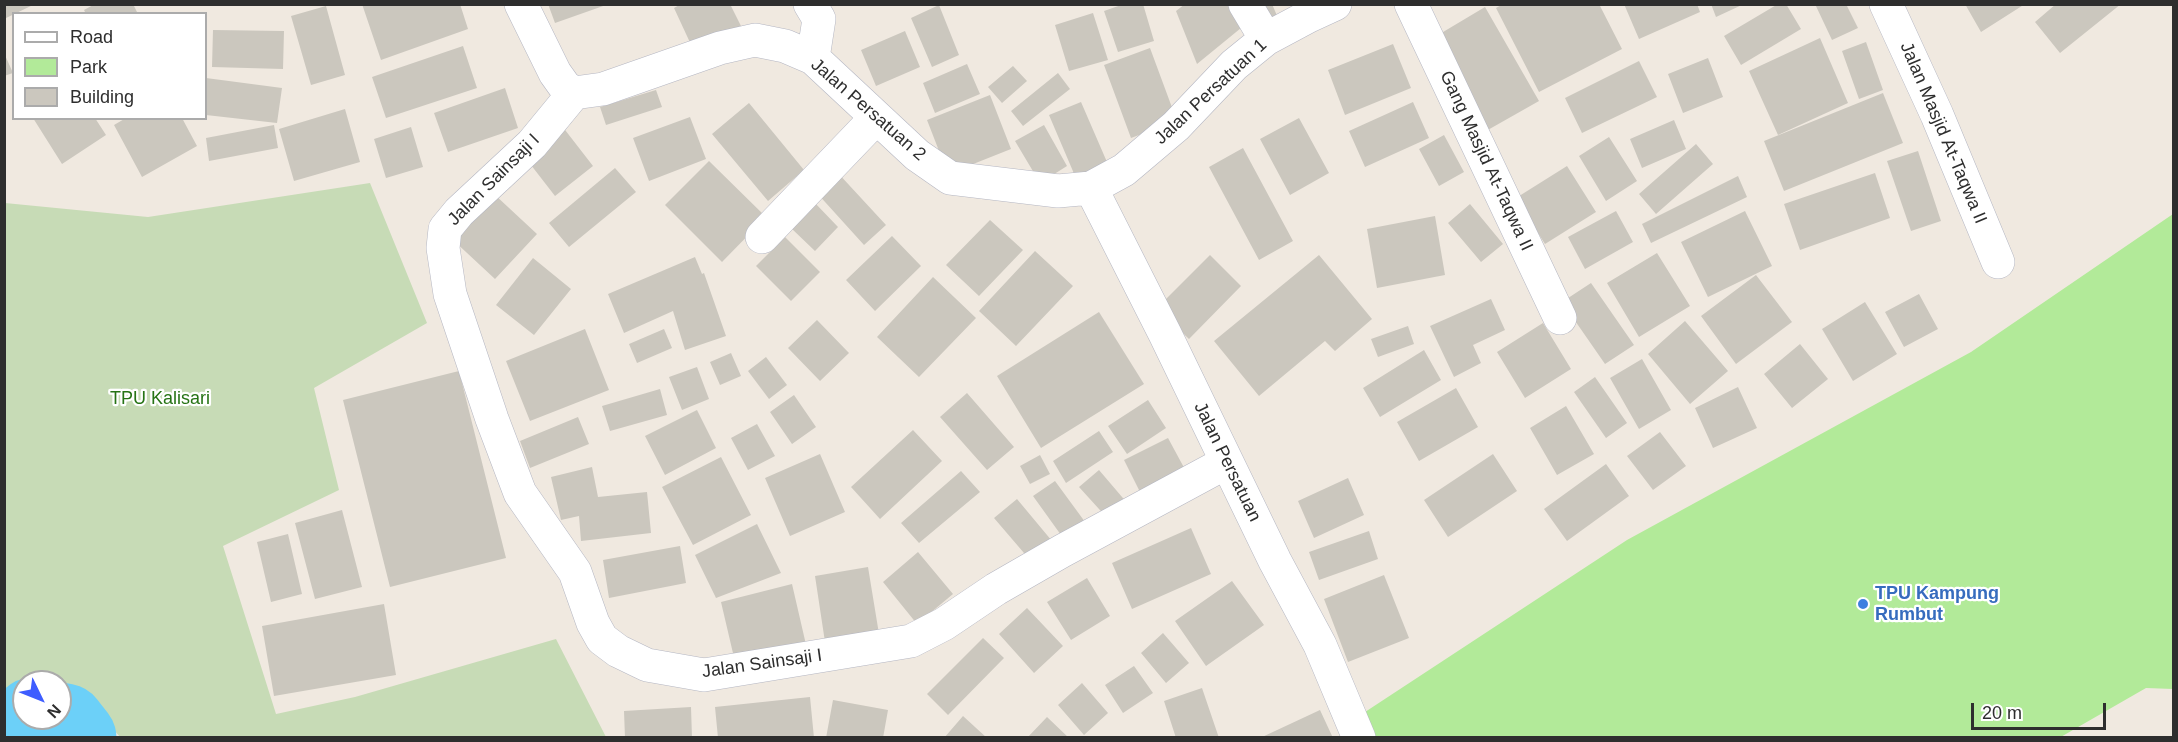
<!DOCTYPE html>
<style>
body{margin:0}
#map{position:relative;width:2178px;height:742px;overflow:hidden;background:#f0e9e0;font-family:Helvetica,sans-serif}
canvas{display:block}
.frame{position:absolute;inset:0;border:6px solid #2e2e2e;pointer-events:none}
.legend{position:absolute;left:12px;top:12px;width:195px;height:108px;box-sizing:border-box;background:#fff;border:2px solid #ababab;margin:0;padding:8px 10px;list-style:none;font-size:18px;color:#2e2e2e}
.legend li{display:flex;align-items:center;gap:12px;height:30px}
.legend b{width:30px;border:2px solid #ababab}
.north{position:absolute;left:12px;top:670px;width:60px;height:60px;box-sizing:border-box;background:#fff;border:2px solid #ababab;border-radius:50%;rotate:133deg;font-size:16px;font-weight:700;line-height:24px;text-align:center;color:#2e2e2e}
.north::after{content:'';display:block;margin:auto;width:21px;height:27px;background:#3e5dff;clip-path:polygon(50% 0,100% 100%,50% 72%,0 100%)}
.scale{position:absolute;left:1971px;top:703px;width:135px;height:27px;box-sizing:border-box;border:3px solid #2e2e2e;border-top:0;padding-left:8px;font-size:18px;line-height:21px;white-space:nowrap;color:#2e2e2e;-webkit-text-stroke:4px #fff;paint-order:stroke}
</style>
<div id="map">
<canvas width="2178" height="742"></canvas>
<div class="frame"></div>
<ul class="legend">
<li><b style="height:8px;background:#fff"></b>Road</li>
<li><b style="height:16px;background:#b2ea99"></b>Park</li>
<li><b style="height:16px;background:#cbc7be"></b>Building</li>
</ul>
<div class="north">N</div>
<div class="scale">20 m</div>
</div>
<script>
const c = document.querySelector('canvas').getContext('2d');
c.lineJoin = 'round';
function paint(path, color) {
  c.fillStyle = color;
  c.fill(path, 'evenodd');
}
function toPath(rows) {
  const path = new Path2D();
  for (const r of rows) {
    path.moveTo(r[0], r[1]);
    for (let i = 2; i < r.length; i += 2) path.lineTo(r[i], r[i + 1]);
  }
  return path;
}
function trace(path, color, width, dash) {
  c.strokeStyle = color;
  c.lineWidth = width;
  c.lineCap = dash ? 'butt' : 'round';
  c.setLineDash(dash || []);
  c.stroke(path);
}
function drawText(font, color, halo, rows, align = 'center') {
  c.font = font + ' Helvetica,sans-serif';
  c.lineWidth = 4.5;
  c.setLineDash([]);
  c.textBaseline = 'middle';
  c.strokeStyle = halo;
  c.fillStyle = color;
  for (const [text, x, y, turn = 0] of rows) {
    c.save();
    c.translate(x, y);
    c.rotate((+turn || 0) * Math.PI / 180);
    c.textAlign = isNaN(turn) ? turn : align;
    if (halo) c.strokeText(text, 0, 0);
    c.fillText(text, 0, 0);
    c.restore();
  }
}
paint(toPath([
 [2173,214,2173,689,2146,688,2059,738,1369,738,1362,714,1627,540,1971,352]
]), '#b2ea99');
paint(toPath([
 [370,183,427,323,314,388,339,490,223,546,276,714,355,697,556,639,606,737,120,737,84,695,60,695,60,682,24,682,24,697,5,697,5,203,148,217]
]), '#c7dbb6');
trace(toPath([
 [33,718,65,724,76,738]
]), '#6cd0f8', 81);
paint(toPath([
 [4,4,35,4,4,19],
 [95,4,133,4,138,14,86,14,84,10],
 [362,4,460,4,468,29,381,60],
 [548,4,606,4,606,5,555,23],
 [681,4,730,4,741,26,693,49,674,8],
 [1124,4,1143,4,1154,41,1118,52,1104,11],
 [1185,4,1228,4,1241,28,1197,64,1176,11],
 [1251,4,1272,4,1278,18,1261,26],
 [1503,4,1599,4,1622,49,1539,92,1496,8],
 [1624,4,1697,4,1700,12,1639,39],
 [1711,4,1744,4,1716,17],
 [1778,4,1786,4,1801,29,1741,65,1724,36],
 [1815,4,1846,4,1858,28,1832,40],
 [1965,4,2025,4,1981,32],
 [2056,4,2121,4,2060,53,2035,22],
 [939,5,959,55,932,67,911,18],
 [326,6,345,75,311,85,291,16],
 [1485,7,1539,101,1486,131,1433,38],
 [1093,13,1108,60,1069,71,1055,25],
 [213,30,284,31,283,69,212,67],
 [905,31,920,67,876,86,861,50],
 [1820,38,1848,103,1778,135,1749,71],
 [1866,42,1883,90,1859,99,1842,51],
 [1393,44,1411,88,1345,115,1328,70],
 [463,46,477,88,386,118,372,77],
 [1150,48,1177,121,1131,138,1104,65],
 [4,53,13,73,4,76],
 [1708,58,1723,97,1683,113,1668,74],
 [1639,61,1657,97,1582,133,1565,98],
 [967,64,980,94,935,113,923,83],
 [1013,66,1027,81,1002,103,988,87],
 [1058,73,1070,89,1023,126,1011,111],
 [206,78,282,88,277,123,206,115],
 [505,88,518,128,448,152,434,113],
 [656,90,662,107,606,125,600,107],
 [1883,93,1903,143,1784,191,1764,141],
 [990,95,1011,149,948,174,927,120],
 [1081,102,1110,169,1078,183,1049,115],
 [1413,102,1429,138,1365,167,1349,131],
 [749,103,804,170,768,201,712,134],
 [345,109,360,162,294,181,279,129],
 [690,117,706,159,649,181,633,138],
 [33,118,95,118,106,135,62,164],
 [126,118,182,118,197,146,142,177,114,125],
 [1299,118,1329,173,1290,195,1260,139],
 [1674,120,1686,149,1642,168,1630,139],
 [274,125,278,148,209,161,206,138],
 [1044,125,1067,166,1040,183,1015,141],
 [562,126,593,166,555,196,524,156],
 [411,127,423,167,386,178,374,139],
 [1444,135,1464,172,1439,186,1419,149],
 [1609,137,1637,181,1606,201,1579,156],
 [1696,144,1713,164,1656,214,1639,194],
 [1243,148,1293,241,1259,260,1209,167],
 [1918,151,1941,221,1911,231,1887,161],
 [709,161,766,217,722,262,665,205],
 [1567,166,1596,212,1545,244,1516,198],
 [615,168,636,192,569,247,549,223],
 [837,172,886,225,864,245,816,192],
 [1875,173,1890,218,1800,250,1784,204],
 [1738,176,1747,197,1651,243,1642,224],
 [494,194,537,234,495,279,452,239],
 [815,203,838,227,815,251,791,228],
 [1470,204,1503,244,1481,262,1448,223],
 [1616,211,1633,242,1585,269,1568,237],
 [1745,211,1772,266,1708,297,1681,242],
 [1435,216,1445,275,1377,288,1367,229],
 [990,220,1023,250,979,296,946,265],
 [892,236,921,266,875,311,846,280],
 [785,237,820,272,791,301,756,266],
 [1035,251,1073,286,1016,346,979,311],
 [1657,253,1690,306,1639,337,1607,283],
 [1210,255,1241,286,1189,339,1157,308],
 [1319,255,1372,319,1335,351,1325,341,1259,396,1214,341],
 [695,257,702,274,704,273,726,336,685,350,673,311,624,333,608,294],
 [533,258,571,289,534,335,496,305],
 [1756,275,1792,322,1736,364,1701,316],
 [933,277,976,318,919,377,877,337],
 [1591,283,1634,345,1605,364,1562,302],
 [1919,294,1938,329,1904,347,1885,312],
 [1491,299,1505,330,1473,345,1481,363,1454,377,1430,326],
 [1865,302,1897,354,1853,381,1822,329],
 [1099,312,1144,384,1041,448,997,376],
 [817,320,849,353,820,381,788,348],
 [1685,321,1728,371,1690,404,1648,354],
 [1543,323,1571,369,1525,398,1497,352],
 [1408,326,1414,344,1378,357,1371,339],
 [585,329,609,390,530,421,506,361],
 [664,329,672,348,637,363,629,344],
 [1800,344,1828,379,1792,408,1764,374],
 [1424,350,1441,380,1380,417,1363,388],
 [731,353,741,376,720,385,710,362],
 [766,357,787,385,769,399,748,371],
 [1642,359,1671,410,1639,429,1610,378],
 [697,367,709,399,682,410,669,377],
 [459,371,506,558,390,587,343,400],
 [1595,377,1627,423,1606,438,1574,392],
 [1738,387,1757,428,1713,448,1695,408],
 [1456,388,1478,427,1419,461,1397,422],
 [660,389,667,415,610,431,602,406],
 [967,393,1014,447,987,470,940,417],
 [794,395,816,427,792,444,770,412],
 [1148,400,1166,428,1127,454,1108,426],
 [1566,406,1594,454,1557,475,1530,428],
 [697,410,716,448,665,475,645,436],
 [578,417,589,444,530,468,520,441],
 [757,424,775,456,748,470,731,438],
 [913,430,942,461,880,519,851,487],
 [1099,431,1113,452,1066,483,1053,461],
 [1660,432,1686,466,1653,490,1627,456],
 [1168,438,1188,475,1143,498,1124,460],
 [820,454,845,512,790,536,765,478],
 [1493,454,1517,491,1448,537,1424,500],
 [1040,455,1050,474,1030,484,1020,466],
 [721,457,751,515,693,545,662,487],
 [1606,464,1629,496,1567,541,1544,509],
 [592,467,598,497,647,492,651,533,581,541,579,516,561,520,551,477],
 [1099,470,1128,504,1109,520,1079,487],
 [961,471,980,492,919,543,901,523],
 [1348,478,1364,515,1314,538,1298,501],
 [1055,481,1088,526,1066,542,1033,496],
 [1017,499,1052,541,1030,560,994,518],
 [342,510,362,587,315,599,295,523],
 [757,524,781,573,716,598,695,555],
 [1191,528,1211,574,1132,609,1112,563],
 [1369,531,1378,559,1319,580,1309,552],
 [288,534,302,594,271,602,257,542],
 [680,546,686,583,609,598,603,560],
 [918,552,953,594,917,624,883,582],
 [868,567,879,634,825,642,815,576],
 [1384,575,1409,638,1348,662,1324,599],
 [1087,578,1110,616,1071,640,1047,602],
 [1232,581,1264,625,1206,666,1175,621],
 [792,584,807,649,736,666,721,602],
 [384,604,396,675,274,696,262,626],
 [1027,608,1063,646,1034,673,999,634],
 [1163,633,1189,663,1166,683,1141,653],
 [983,638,1004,658,948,715,927,694],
 [1134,666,1153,693,1123,713,1105,685],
 [1082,683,1108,713,1084,735,1058,705],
 [1202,688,1219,738,1176,738,1164,701],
 [810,697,814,738,718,738,715,707],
 [833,700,888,710,883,738,826,738],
 [691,707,692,738,625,738,624,711],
 [1320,710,1333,738,1260,738],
 [963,716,987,738,944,738],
 [1047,717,1069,738,1027,738]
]), '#cbc7be');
const street = toPath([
 [521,4,555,73,565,87,574,93,603,89,720,48,755,40,785,46,813,58,917,155,950,178,1058,191,1091,188,1124,170,1176,126,1234,65,1266,39,1309,16,1335,4],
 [810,4,819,19,813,58],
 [1245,4,1266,39],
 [1411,4,1560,318],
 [1886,4,1937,115,1998,262],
 [574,93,532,144,459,212,445,229,443,248,450,294,492,419,520,493,575,572,593,623,602,639,618,651,647,665,704,675,911,641,944,624,996,589,1062,551,1227,462],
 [1091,188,1165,334,1275,561,1320,645,1359,738],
 [762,237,876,118]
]);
trace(street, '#b4b6c2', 34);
trace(street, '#fff', 33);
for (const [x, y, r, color] of [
 [1863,604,6,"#3f7fe0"]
]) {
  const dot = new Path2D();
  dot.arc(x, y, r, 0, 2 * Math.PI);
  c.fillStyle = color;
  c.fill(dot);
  trace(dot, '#fff', 2);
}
drawText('18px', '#2e2e2e', '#fff', [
 ["Jalan Persatuan 1",1211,92,-43],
 ["Jalan Persatuan 2",868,110,41],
 ["Jalan Masjid At-Taqwa II",1943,133,67],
 ["Gang Masjid At-Taqwa II",1486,161,65],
 ["Jalan Sainsaji I",494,180,-45],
 ["Jalan Persatuan",1227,462,64],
 ["Jalan Sainsaji I",762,664,-8]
]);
drawText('18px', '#267315', '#fff', [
 ["TPU Kalisari",160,399]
]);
drawText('bold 18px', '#366cbe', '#fff', [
 ["TPU Kampung",1875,594],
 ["Rumbut",1875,615]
], 'left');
</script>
